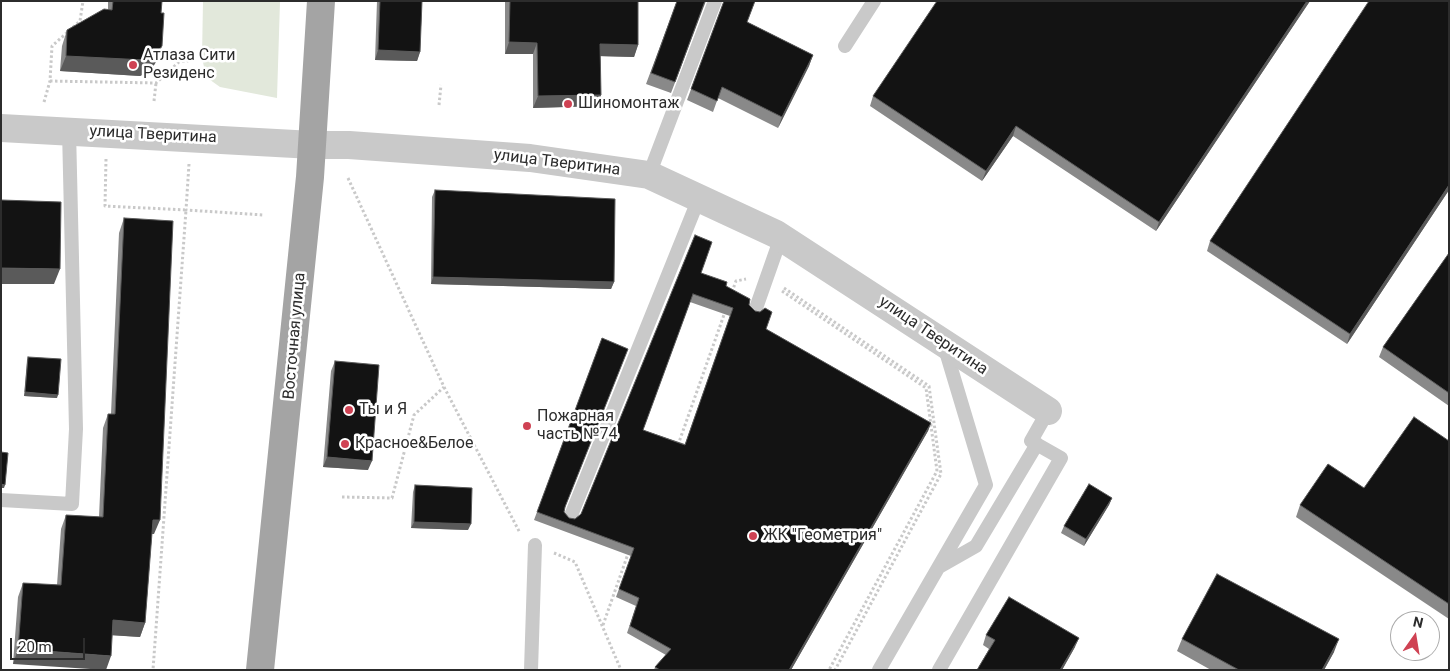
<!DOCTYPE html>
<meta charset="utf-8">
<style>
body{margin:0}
#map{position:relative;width:1450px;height:671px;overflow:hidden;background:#fff;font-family:Roboto,sans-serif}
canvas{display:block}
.frame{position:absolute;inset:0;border:2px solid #2c2c2c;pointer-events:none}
.north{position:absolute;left:1390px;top:611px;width:50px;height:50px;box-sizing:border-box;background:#fff;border:1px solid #ababab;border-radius:50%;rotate:13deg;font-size:14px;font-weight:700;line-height:20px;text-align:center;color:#2c2c2c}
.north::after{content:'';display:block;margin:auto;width:18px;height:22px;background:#cf4253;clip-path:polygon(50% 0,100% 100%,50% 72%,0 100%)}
.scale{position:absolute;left:10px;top:638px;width:75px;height:22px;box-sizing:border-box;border:2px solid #2c2c2c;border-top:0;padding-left:6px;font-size:15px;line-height:18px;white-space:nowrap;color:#2c2c2c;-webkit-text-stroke:4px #fff;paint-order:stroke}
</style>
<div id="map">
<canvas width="1450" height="671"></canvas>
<div class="frame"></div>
<div class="north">N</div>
<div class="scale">20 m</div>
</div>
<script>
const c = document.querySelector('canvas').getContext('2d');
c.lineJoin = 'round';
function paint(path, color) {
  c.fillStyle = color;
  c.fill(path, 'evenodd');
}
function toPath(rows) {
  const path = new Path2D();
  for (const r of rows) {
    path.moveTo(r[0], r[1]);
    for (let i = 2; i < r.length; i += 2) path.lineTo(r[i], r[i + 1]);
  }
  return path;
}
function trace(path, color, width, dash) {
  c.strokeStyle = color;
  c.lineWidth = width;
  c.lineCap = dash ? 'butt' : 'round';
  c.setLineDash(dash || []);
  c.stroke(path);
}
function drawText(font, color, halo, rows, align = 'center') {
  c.font = font + ' Roboto,sans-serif';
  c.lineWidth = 5;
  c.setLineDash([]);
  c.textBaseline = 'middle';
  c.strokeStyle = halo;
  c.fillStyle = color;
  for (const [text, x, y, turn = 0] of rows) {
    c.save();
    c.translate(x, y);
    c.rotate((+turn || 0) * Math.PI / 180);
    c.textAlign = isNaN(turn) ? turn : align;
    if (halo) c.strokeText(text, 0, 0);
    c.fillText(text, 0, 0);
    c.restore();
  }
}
paint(toPath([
 [203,1,280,1,277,98,220,87,206,77,202,57]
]), '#e2e8db');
trace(toPath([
 [50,81,156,83,179,62,194,60],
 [154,101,156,83],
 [44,102,50,81,52,46,80,21,83,1],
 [439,105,441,85],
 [106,159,105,206,186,210,153,670],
 [189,164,186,210,264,215],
 [348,178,444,387,520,533],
 [784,288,929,386,941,474,835,670],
 [782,291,926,388,937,471,829,670],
 [732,292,736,281,746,279],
 [678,445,725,312],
 [342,497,392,498,414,415,444,387],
 [554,553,575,562,621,670],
 [603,625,629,551]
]), '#c9c9c9', 3, [2.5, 2.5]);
trace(toPath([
 [845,46,874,1],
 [649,175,715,1],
 [755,311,781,237],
 [1,500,72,504,76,429,69,130],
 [570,518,699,198],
 [939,567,976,546,1037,444],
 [531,670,535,545],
 [879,670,986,485,944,345],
 [939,670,1061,458,1031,441,1048,411]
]), '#c9c9c9', 14);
trace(toPath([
 [313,145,349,145,530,158,649,175,776,234,1048,411]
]), '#c9c9c9', 28);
trace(toPath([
 [1,128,313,145]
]), '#c9c9c9', 28);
trace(toPath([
 [260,670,310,177,321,1]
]), '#a4a4a4', 28);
paint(toPath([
 [108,1,162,1,156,62,150,71,140,76,60,71,62,46,67,30,108,10],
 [377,1,422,1,420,52,417,61,375,60],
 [505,1,638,1,638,45,634,57,600,56,601,95,597,106,533,108,533,54,505,54],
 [677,1,706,1,671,93,646,84],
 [723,1,755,1,747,22,813,55,809,66,778,128,718,98,713,112,687,100,723,4],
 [1310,1,1156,231,1013,136,982,181,870,106,873,96],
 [435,190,614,282,611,289,431,284,432,197],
 [1449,190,1347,344,1207,251,1210,241],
 [124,218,154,534,152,534,145,623,140,637,112,635,13,664,18,597,23,583,57,585,61,529,66,515,99,517,103,428,108,414,111,414,119,233],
 [1449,253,1449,406,1379,357,1383,347],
 [701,273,726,286,749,305,766,329,931,423,928,431,791,670,654,670,655,667,666,655,627,633,636,606,616,597,631,556,534,520,602,338,565,508,564,512,569,518,575,519,581,514],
 [690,302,730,316,685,444,643,430],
 [28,357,57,398,24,396,27,360],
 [335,361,368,470,323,467,331,371],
 [1449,441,1449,619,1296,517,1300,505,1364,488],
 [415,485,468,530,411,528,413,492],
 [1112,498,1109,505,1084,546,1061,533,1064,526],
 [986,635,1075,647,1062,670,977,670,989,649,983,645],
 [1182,639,1334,652,1324,670,1211,670,1177,651]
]), '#898989');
paint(toPath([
 [1307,1,1310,1,1156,231,1159,222],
 [509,42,537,43,533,54,505,54],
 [600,44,638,45,634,57,596,56],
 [162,46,156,62,150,71,140,76,60,71,66,56],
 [378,50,420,52,417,61,375,60],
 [813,55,809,66,778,128,782,117],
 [601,95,597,106,533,108,538,96],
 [1016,126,1013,136,982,181,986,171],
 [1449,185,1449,190,1347,344,1350,334],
 [1,268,60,269,54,284,1,284],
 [433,277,614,282,611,289,431,284],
 [25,392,58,395,57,398,24,396],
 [931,423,928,431,791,670,789,670],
 [327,457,372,461,368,470,323,467],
 [1,484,5,485,4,488,1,488],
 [1112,498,1109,505,1084,546,1086,539],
 [153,520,160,520,154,534,148,534],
 [414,522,471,524,468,530,411,528],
 [113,620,145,623,140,637,108,635],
 [1079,638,1075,647,1062,670,1060,670],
 [1339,639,1334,652,1324,670,1322,670],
 [18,649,111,656,106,670,13,664]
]), '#5a5a5a');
const building = toPath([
 [113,1,162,1,161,13,164,13,162,46,155,55,145,60,66,56,67,30,104,9,112,10,113,1],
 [380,1,422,1,420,52,378,50,380,1],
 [510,1,638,1,638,45,600,44,601,95,538,96,537,43,509,42,510,1],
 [677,1,705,1,675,82,651,73,677,1],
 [724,1,755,1,747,22,813,55,782,117,722,87,717,101,691,89,724,1],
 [937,1,1307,1,1159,222,1016,126,986,171,873,96,937,1],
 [1369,1,1449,1,1449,185,1350,334,1210,241,1369,1],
 [435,190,615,199,614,282,433,277,435,190],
 [1,200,61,202,60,269,1,268,1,200],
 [124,218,173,221,160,520,153,520,145,623,113,620,111,656,18,649,23,583,61,585,66,515,103,517,108,414,115,414,124,218],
 [695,235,712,242,701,273,727,282,726,286,750,299,749,305,755,311,760,312,765,308,772,312,766,329,931,423,789,670,660,670,655,667,671,649,630,626,639,598,619,589,634,548,537,512,602,338,628,349,565,507,564,512,569,518,575,519,581,514,695,235],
 [693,294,733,308,685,445,643,430,693,294],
 [1449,253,1449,393,1383,347,1449,253],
 [28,357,61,359,58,395,25,392,28,357],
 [335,361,379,365,372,461,327,457,335,361],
 [1414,417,1449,441,1449,604,1300,505,1328,464,1364,488,1414,417],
 [1,452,8,453,5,485,1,484,1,452],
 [1089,484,1112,498,1086,539,1064,526,1089,484],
 [415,485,472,488,471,524,414,522,415,485],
 [1217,574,1339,639,1322,670,1239,670,1182,639,1217,574],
 [1009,597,1079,638,1060,670,977,670,995,640,986,635,1009,597]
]);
paint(building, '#131313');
trace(building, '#5a5a5a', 1);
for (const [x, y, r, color] of [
 [133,65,5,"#cf4253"],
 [568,104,5,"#cf4253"],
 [349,410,5,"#cf4253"],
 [527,426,5,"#cf4253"],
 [345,444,5,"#cf4253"],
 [753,536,5,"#cf4253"]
]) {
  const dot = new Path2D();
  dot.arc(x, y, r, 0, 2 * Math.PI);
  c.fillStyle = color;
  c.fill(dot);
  trace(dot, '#fff', 2);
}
drawText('16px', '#2c2c2c', '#fff', [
 ["Атлаза Сити",143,56],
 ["Резиденс",143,74],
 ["Шиномонтаж",578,104],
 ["Ты и Я",359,410],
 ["Пожарная",537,417],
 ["часть №74",537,435],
 ["Красное&Белое",355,444],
 ["ЖК \"Геометрия\"",763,536]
], 'left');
drawText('16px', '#2c2c2c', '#fff', [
 ["улица Тверитина",153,135,3],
 ["улица Тверитина",557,163,7],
 ["Восточная улица",295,336,-85],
 ["улица Тверитина",933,336,34]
]);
</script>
